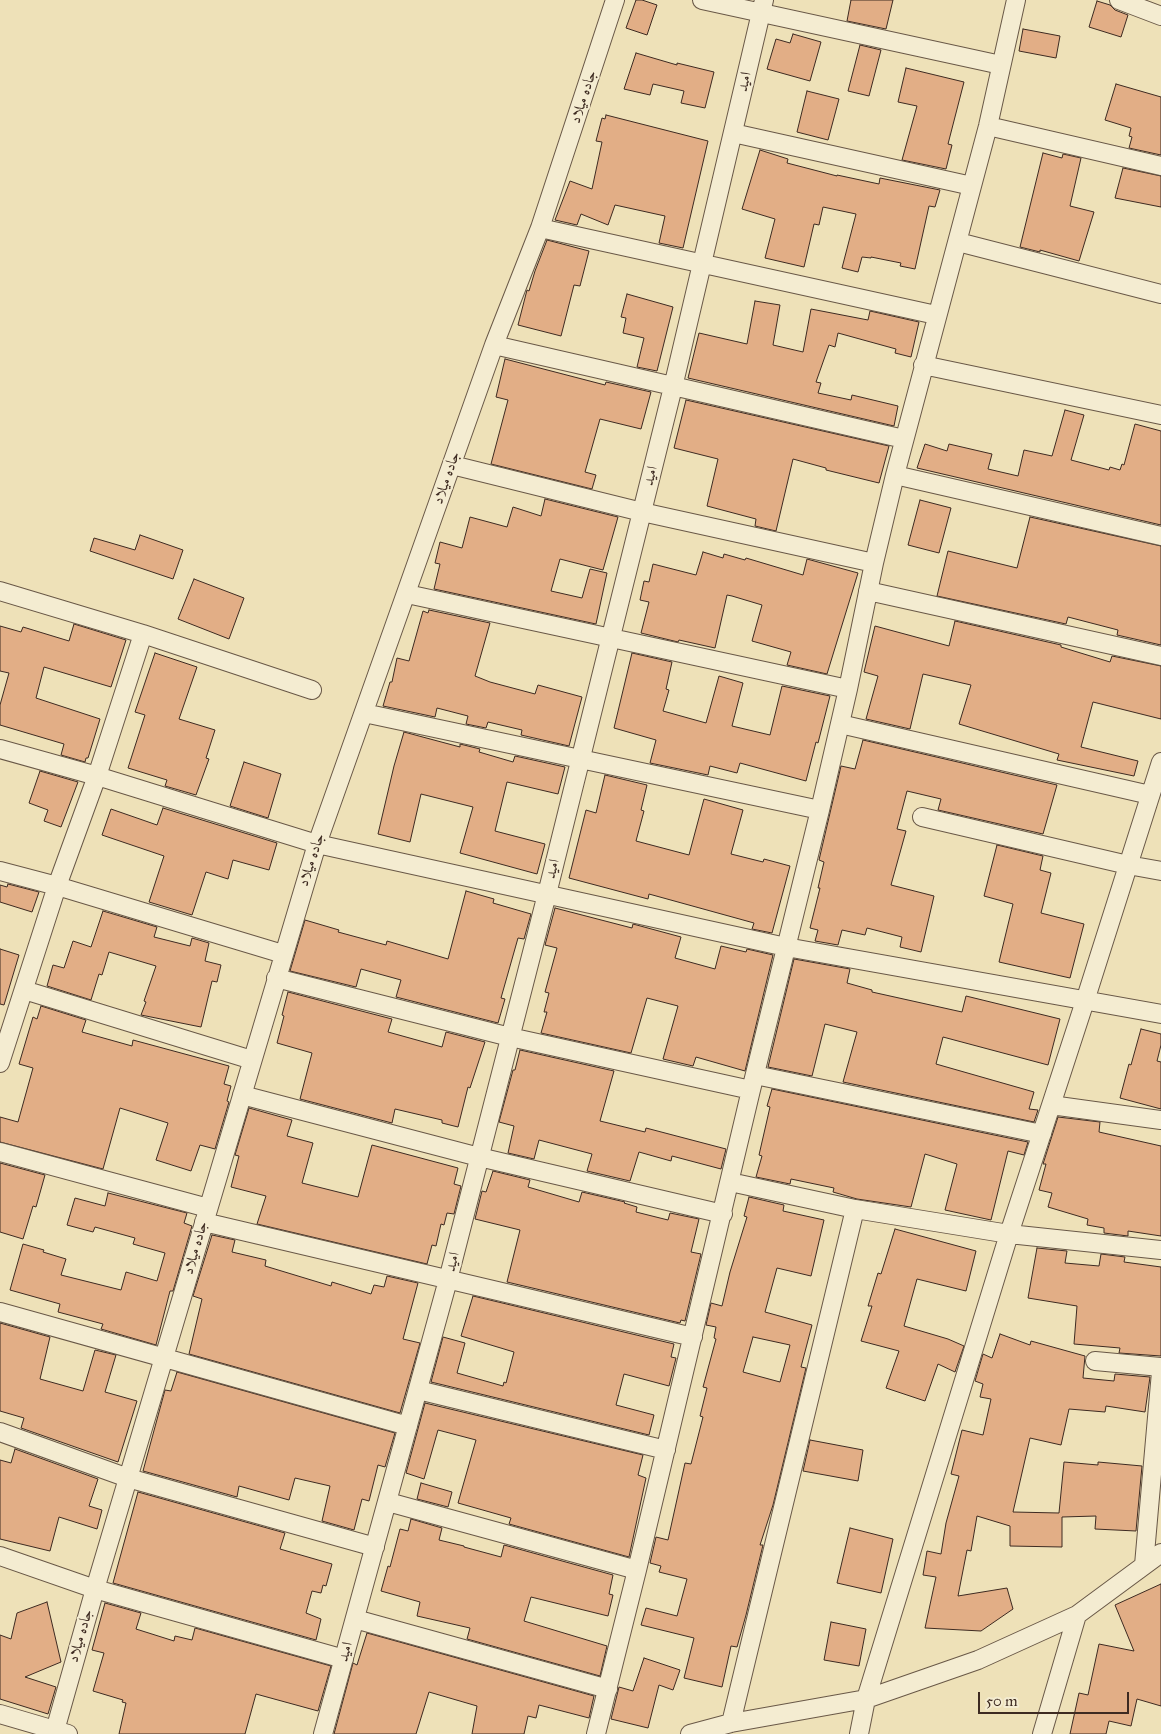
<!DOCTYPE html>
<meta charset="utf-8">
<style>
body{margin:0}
#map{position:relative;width:1161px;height:1734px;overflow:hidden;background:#eee1b8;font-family:"IM FELL Great Primer",serif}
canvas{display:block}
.scale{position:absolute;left:978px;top:1692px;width:151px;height:22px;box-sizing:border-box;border:2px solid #3d2a21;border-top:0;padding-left:6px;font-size:15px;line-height:18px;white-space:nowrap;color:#3d2a21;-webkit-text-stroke:4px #f4ecd1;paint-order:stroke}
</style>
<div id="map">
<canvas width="1161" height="1734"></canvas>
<div class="scale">50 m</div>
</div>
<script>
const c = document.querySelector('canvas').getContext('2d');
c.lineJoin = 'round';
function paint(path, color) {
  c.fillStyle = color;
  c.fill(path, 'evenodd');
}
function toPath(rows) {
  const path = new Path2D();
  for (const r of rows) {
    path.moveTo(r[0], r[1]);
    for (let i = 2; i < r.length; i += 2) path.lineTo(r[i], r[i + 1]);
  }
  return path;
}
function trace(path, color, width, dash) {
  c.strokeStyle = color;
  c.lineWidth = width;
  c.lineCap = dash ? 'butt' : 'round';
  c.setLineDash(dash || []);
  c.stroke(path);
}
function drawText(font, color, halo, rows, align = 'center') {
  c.font = font + ' "IM FELL Great Primer",Amiri,serif';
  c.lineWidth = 4;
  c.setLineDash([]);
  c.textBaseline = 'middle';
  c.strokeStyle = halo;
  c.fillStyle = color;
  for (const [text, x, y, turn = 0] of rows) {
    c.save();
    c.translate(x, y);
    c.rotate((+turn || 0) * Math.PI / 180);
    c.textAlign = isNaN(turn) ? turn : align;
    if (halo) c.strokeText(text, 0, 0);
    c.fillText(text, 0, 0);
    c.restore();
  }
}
const building = toPath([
 [636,0,642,0,657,5,647,35,626,28,636,0],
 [851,0,893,0,886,29,847,21,851,0],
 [1097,1,1110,5,1115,10,1128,15,1121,37,1089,27,1097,1],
 [1023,29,1060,36,1056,58,1019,51,1023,29],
 [793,34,821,42,810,81,767,69,776,39,790,43,793,34],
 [860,45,881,50,869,96,848,91,860,45],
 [636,53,677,65,677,63,714,72,705,108,681,103,684,91,653,84,650,95,624,89,636,53],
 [906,68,964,82,948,144,952,145,946,169,902,160,917,106,898,102,906,68],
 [1116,84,1161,97,1161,155,1129,148,1132,137,1129,136,1131,128,1105,120,1116,84],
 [807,91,839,99,828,140,797,132,807,91],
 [606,115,708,141,683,248,659,243,665,216,615,205,608,225,581,214,577,225,555,220,570,181,592,189,602,142,596,141,602,118,605,119,606,115],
 [760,150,788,159,787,163,837,176,837,175,879,184,880,178,940,190,935,207,929,206,915,269,900,266,901,263,871,257,871,258,862,257,858,272,842,268,856,214,823,207,819,225,814,224,804,267,765,258,775,219,742,209,760,150],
 [1043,153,1062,158,1063,154,1081,158,1070,206,1094,212,1079,261,1040,250,1040,252,1020,247,1043,153],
 [1123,168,1161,176,1161,207,1115,198,1123,168],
 [547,240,589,251,580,286,574,285,561,336,518,325,527,290,529,291,535,271,547,240],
 [627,294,673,307,657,371,637,367,644,338,623,333,626,318,621,317,627,294],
 [755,301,780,305,773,345,803,352,811,309,868,320,870,311,919,322,911,357,895,353,896,349,838,333,835,347,829,345,816,382,821,383,818,393,851,400,852,395,898,406,894,426,688,378,699,333,747,344,755,301],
 [505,359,605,385,606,382,651,392,641,429,600,419,585,472,596,475,592,489,491,464,508,400,496,397,505,359],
 [686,400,889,446,879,483,826,470,826,468,793,459,776,531,755,526,756,519,707,506,718,459,674,448,686,400],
 [1065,410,1084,415,1071,460,1109,470,1110,467,1120,470,1122,464,1124,465,1135,424,1161,431,1161,525,917,468,925,444,947,451,949,444,992,454,988,469,1018,476,1024,450,1052,456,1065,410],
 [545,499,618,517,603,570,560,559,551,591,582,598,590,569,607,573,596,624,434,589,440,564,435,563,440,542,462,548,470,517,507,527,513,507,541,516,545,499],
 [920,500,951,508,939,553,908,545,920,500],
 [1030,517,1161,546,1161,645,1117,635,1118,630,1068,617,1066,624,937,596,948,551,1017,568,1030,517],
 [140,535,183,550,173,579,90,551,94,538,135,550,140,535],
 [703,552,723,558,724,554,745,560,746,558,803,575,807,559,858,573,827,674,787,665,791,652,752,641,762,605,732,596,727,595,715,648,679,640,678,642,641,633,649,602,640,600,644,581,649,582,653,564,696,575,703,552],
 [194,579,244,598,229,639,178,619,194,579],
 [429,610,490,623,475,676,490,682,535,694,538,685,582,697,569,746,521,735,522,730,488,722,486,728,466,724,468,716,437,708,435,717,383,706,390,682,392,682,397,658,409,661,423,611,428,613,429,610],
 [955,621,1061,645,1061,647,1110,662,1112,656,1161,666,1161,719,1093,702,1081,747,1138,761,1134,776,1057,760,1059,754,959,724,971,685,923,674,910,729,866,719,878,676,864,672,875,626,949,646,955,621],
 [74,624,126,640,111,687,44,667,36,698,100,719,88,758,86,758,85,762,61,755,64,744,0,725,0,705,9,673,0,671,0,626,21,632,23,627,69,641,74,624],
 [155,653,197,667,179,719,215,730,206,758,209,759,196,795,165,786,167,780,128,768,145,715,135,712,155,653],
 [632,653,672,662,666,689,669,690,663,711,706,723,719,676,743,683,732,726,770,735,782,686,830,696,818,743,816,742,806,781,740,763,737,773,710,766,708,775,650,763,656,740,614,728,632,653],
 [404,732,460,747,460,744,480,749,479,752,513,762,515,756,565,767,558,794,507,782,495,831,545,844,537,874,460,853,473,807,421,794,410,842,378,834,394,766,404,732],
 [863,740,1057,785,1043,834,938,810,941,799,907,791,897,829,906,831,891,885,934,896,921,952,900,947,902,937,867,928,865,935,842,930,838,945,815,941,818,930,810,928,820,888,818,888,824,862,819,860,841,766,855,769,863,740],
 [244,762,281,774,268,818,230,806,244,762],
 [40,771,78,782,61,827,44,821,48,810,29,803,40,771],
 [605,775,647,785,641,810,644,811,636,841,689,855,704,799,743,810,731,854,763,862,764,859,790,866,772,933,752,929,754,923,649,894,648,899,569,878,586,810,596,813,605,775],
 [163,808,277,843,269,870,233,860,228,879,206,872,192,915,149,902,164,856,102,835,111,809,157,825,163,808],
 [997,845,1043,856,1040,870,1051,873,1041,913,1084,924,1070,978,999,962,1013,904,984,896,997,845],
 [8,884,39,892,32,912,0,902,0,885,7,887,8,884],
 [466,891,494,899,493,903,531,914,524,939,518,938,501,998,505,999,498,1023,396,997,401,980,361,969,356,987,290,971,305,920,339,930,338,932,386,945,387,941,448,959,466,891],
 [555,908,632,928,633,924,681,937,675,958,715,969,721,946,746,952,747,949,773,955,745,1071,696,1057,693,1066,663,1059,678,1006,647,998,631,1053,541,1033,547,1012,544,1012,549,993,545,992,557,948,545,945,555,908],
 [103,911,157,927,154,937,190,946,192,938,209,943,205,961,221,965,217,982,212,981,201,1027,141,1015,146,1002,144,1001,156,966,109,952,102,975,99,974,91,1000,47,986,53,965,64,968,73,941,91,947,103,911],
 [0,949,19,955,4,1005,0,1004,0,949],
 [794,959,850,969,847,983,872,990,872,992,962,1012,966,996,1060,1019,1048,1065,943,1037,936,1064,1034,1092,1029,1109,1038,1110,1034,1122,843,1082,857,1032,825,1024,812,1076,768,1067,794,959],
 [288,992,392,1019,388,1032,442,1047,446,1032,485,1042,470,1088,468,1087,458,1127,442,1123,442,1120,395,1109,392,1123,300,1099,312,1053,277,1043,284,1016,282,1015,288,992],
 [41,1006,86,1020,82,1032,132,1046,133,1040,229,1066,224,1084,231,1086,227,1101,229,1102,215,1149,200,1145,191,1171,156,1160,168,1123,120,1108,103,1169,0,1142,0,1117,18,1122,33,1068,19,1064,33,1017,37,1019,41,1006],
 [1141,1029,1161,1034,1161,1045,1157,1061,1161,1062,1161,1109,1120,1098,1129,1064,1131,1065,1141,1029],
 [520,1050,614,1071,600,1121,645,1132,646,1128,726,1149,721,1169,672,1156,671,1161,639,1152,630,1181,587,1171,592,1154,539,1140,534,1159,508,1153,514,1126,499,1122,513,1070,515,1070,520,1050],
 [772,1089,1028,1142,1024,1155,1008,1151,991,1220,945,1210,957,1164,925,1154,911,1207,857,1199,833,1192,834,1188,791,1179,790,1184,756,1177,762,1156,759,1155,770,1107,767,1106,772,1089],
 [249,1108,292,1120,287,1136,313,1143,302,1183,358,1197,372,1145,458,1168,454,1184,461,1186,454,1214,447,1213,444,1225,441,1224,436,1246,432,1245,427,1264,257,1224,266,1196,231,1187,239,1156,235,1155,249,1108],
 [1058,1117,1100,1122,1099,1132,1161,1146,1161,1236,1128,1231,1128,1236,1104,1233,1104,1228,1087,1225,1088,1219,1048,1207,1052,1193,1039,1190,1046,1164,1043,1164,1058,1117],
 [0,1163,45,1175,36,1207,33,1206,23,1239,0,1232,0,1163],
 [493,1171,530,1180,528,1187,579,1202,582,1192,625,1202,624,1203,637,1207,636,1212,668,1220,670,1213,699,1219,691,1252,701,1254,685,1321,681,1320,680,1323,507,1282,520,1230,475,1219,482,1191,486,1192,493,1171],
 [108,1193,187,1213,184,1223,192,1226,173,1291,170,1291,156,1345,101,1329,103,1324,58,1312,60,1304,10,1290,23,1244,44,1250,43,1252,66,1259,61,1275,121,1290,126,1272,157,1281,165,1253,133,1244,135,1238,95,1227,93,1232,67,1225,75,1198,105,1206,108,1193],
 [749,1197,784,1205,783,1211,824,1220,811,1276,777,1268,765,1312,812,1325,801,1367,806,1368,773,1505,760,1545,763,1545,746,1615,737,1647,731,1646,722,1687,684,1678,694,1638,641,1625,646,1608,677,1616,687,1579,659,1572,661,1566,650,1563,656,1537,668,1540,685,1463,691,1464,703,1417,700,1416,707,1388,703,1387,716,1339,714,1338,716,1327,706,1325,711,1303,722,1306,730,1272,747,1217,744,1216,749,1197],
 [753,1337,790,1345,780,1382,743,1372,753,1337],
 [895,1229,976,1251,966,1291,917,1279,904,1326,948,1339,964,1346,955,1372,938,1364,925,1401,886,1388,899,1351,861,1341,872,1306,868,1306,878,1273,881,1274,895,1229],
 [212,1235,235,1240,232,1252,266,1260,265,1266,331,1286,332,1282,371,1294,374,1285,384,1287,387,1276,418,1283,403,1339,420,1343,400,1413,189,1354,202,1299,193,1296,212,1235],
 [1037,1248,1067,1251,1065,1263,1099,1266,1101,1254,1125,1257,1124,1262,1161,1267,1161,1356,1119,1353,1120,1348,1074,1344,1077,1306,1028,1298,1037,1248],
 [473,1296,674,1344,671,1357,676,1358,669,1386,624,1374,616,1405,654,1415,649,1435,431,1382,443,1337,465,1343,457,1373,503,1386,504,1382,506,1383,514,1352,461,1336,473,1296],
 [0,1323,50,1337,40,1379,83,1391,95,1350,116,1355,105,1392,137,1401,118,1462,21,1428,24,1418,0,1411,0,1323],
 [1000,1334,1030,1345,1031,1341,1085,1356,1083,1378,1114,1381,1115,1374,1150,1377,1145,1412,1106,1406,1105,1412,1069,1409,1061,1445,1030,1438,1013,1512,1059,1513,1064,1462,1098,1465,1098,1462,1142,1466,1136,1531,1095,1529,1096,1516,1062,1517,1062,1547,1010,1546,1010,1526,977,1516,971,1551,967,1550,958,1596,1007,1588,1013,1609,981,1631,925,1628,936,1577,923,1575,927,1551,941,1554,946,1523,959,1476,951,1474,962,1430,983,1435,991,1399,980,1397,983,1384,975,1381,983,1354,992,1358,1000,1334],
 [177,1372,395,1433,385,1467,378,1465,369,1501,362,1499,354,1530,322,1521,330,1486,295,1478,289,1500,239,1486,237,1497,143,1471,165,1390,171,1391,177,1372],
 [425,1403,643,1455,638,1475,646,1478,629,1557,509,1524,511,1518,458,1503,476,1440,438,1430,424,1479,406,1473,425,1403],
 [810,1440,863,1450,858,1481,803,1471,810,1440],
 [15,1449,98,1479,89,1506,102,1510,97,1529,59,1517,50,1551,0,1539,0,1460,11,1463,15,1449],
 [421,1483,452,1492,448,1507,417,1499,421,1483],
 [138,1492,285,1533,280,1549,332,1564,326,1586,323,1585,321,1593,312,1591,306,1613,321,1619,316,1640,113,1583,138,1492],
 [411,1519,442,1528,439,1540,464,1546,464,1547,501,1557,504,1545,613,1575,609,1594,613,1595,608,1616,531,1597,524,1621,607,1646,600,1676,467,1639,470,1628,417,1616,420,1602,381,1591,388,1566,390,1567,400,1529,408,1531,411,1519],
 [850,1528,893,1539,881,1593,837,1583,850,1528],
 [1161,1584,1161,1706,1137,1699,1131,1726,1109,1721,1106,1734,1070,1734,1079,1693,1088,1695,1099,1644,1134,1651,1115,1605,1161,1584],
 [47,1602,61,1662,25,1677,56,1687,48,1714,0,1699,0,1635,11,1639,17,1613,47,1602],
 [105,1603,141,1613,136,1629,174,1641,175,1636,192,1640,195,1628,331,1666,318,1711,256,1694,245,1734,119,1734,126,1703,122,1702,123,1700,93,1691,104,1653,92,1650,105,1603],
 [831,1622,866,1629,859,1666,824,1660,831,1622],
 [367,1633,594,1696,589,1718,539,1705,536,1718,528,1716,524,1734,472,1734,477,1706,429,1692,416,1734,334,1734,353,1663,357,1665,367,1633],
 [644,1658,680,1670,673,1690,659,1685,648,1728,611,1719,619,1687,633,1691,644,1658]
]);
paint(building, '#e2ae86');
trace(building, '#3d2a21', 1);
const minor = toPath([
 [702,0,1001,65],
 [1119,0,1161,16],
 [988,126,1161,166],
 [733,133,972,186],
 [540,228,936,315],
 [958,242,1161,294],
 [494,345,904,439],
 [923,365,1161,415],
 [452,465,642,512,874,563],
 [895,475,1161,536],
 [0,591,143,634,312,690],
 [868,591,1161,656],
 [407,594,848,689],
 [364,713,820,810],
 [840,724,1150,795],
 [0,749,97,776,317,844,786,947,1161,1014],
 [922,817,1128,865,1161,871],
 [0,871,57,886,283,954],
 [276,978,510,1037,751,1090],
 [24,990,252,1060],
 [0,1063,57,886,97,776,143,634],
 [755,1075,1042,1134],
 [242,1095,479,1157,723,1214],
 [1051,1105,1161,1120],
 [0,1152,208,1208],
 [730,1182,855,1209,1009,1234,1161,1250],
 [204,1222,693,1337],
 [0,1312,408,1426],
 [1095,1361,1161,1367],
 [418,1390,666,1450],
 [0,1432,128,1478,375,1547],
 [388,1502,637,1570],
 [0,1556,95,1589,344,1659],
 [1144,1565,1161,1372],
 [355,1619,608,1689],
 [0,1714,68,1734],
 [731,1723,855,1209],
 [54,1734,95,1589,317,844,494,345,540,228,615,0],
 [323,1734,448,1280,547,894,673,387,764,0],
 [596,1734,637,1570,751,1090,820,810,848,689,874,563,895,475,988,126,1016,0],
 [690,1734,731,1723,866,1699,978,1660,1077,1615,1161,1553],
 [859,1734,866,1699,1009,1234,1085,1001,1161,762],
 [1042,1734,1077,1615]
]);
trace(minor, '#695847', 20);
trace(minor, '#f4ecd1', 18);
drawText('15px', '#3d2a21', '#f4ecd1', [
 ["امید",745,82,-77],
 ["جاده میلاد",584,97,-72],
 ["امید",651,476,-76],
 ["جاده میلاد",447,478,-71],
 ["جاده میلاد",312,860,-72],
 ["امید",553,869,-76],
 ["جاده میلاد",196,1248,-74],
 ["امید",453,1262,-76],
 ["جاده میلاد",81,1636,-74],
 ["امید",346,1652,-75]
]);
</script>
